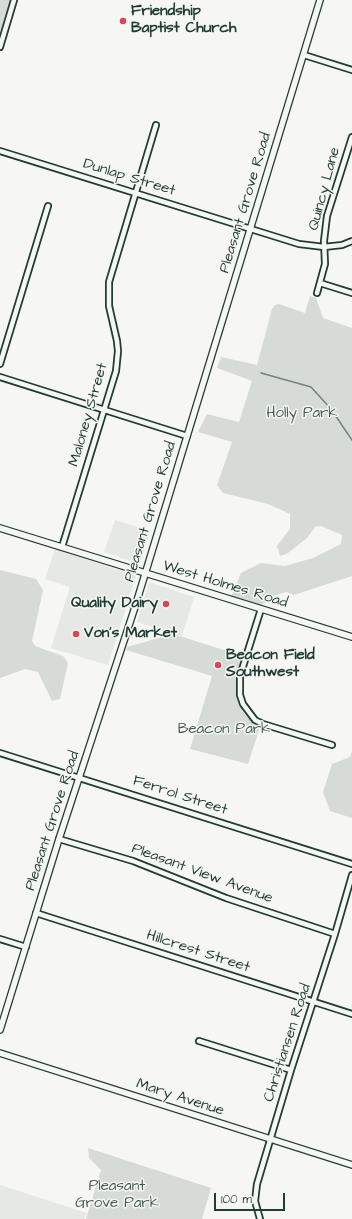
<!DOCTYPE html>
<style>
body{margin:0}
#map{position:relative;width:352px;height:1219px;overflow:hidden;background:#f6f6f2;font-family:"Architects Daughter",sans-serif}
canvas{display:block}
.scale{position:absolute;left:214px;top:1193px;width:71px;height:18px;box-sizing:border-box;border:2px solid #1f3d34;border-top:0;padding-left:5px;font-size:12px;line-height:14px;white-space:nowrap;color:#1f3d34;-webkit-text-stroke:3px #f6f6f2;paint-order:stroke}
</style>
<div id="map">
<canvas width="352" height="1219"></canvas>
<div class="scale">100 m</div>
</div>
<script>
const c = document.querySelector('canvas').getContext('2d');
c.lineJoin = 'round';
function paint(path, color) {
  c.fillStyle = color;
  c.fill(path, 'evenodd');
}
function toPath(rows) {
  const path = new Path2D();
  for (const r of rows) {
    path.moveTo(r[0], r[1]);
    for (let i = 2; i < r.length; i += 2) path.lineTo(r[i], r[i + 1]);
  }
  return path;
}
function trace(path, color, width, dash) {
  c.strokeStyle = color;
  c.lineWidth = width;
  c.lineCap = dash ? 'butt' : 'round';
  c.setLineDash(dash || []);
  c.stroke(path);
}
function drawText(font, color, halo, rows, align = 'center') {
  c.font = font + ' "Architects Daughter",sans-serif';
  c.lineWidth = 3;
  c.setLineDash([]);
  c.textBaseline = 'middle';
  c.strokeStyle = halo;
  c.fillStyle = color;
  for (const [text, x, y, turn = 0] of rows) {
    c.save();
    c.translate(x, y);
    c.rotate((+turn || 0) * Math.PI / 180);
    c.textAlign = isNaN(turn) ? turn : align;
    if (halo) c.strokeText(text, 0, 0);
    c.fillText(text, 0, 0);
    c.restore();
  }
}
paint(toPath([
 [115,520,150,531,140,564,104,552],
 [55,549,136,576,108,665,51,648,70,587,45,579],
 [149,582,194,597,182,636,137,622],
 [0,1185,87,1213,84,1219,0,1219]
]), '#e6e8e4');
paint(toPath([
 [0,0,11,0,0,34],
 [310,296,316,298,323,318,352,328,352,576,294,595,286,592,274,596,260,606,231,597,241,573,261,563,285,566,313,558,341,544,342,535,321,526,315,527,307,538,288,553,280,556,277,546,290,529,290,514,268,504,223,493,217,485,232,442,198,432,207,414,239,422,252,381,217,368,221,357,257,365,272,309,275,305,279,304,305,313],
 [0,570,36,579,43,590,32,641,35,646,63,656,68,663,60,699,52,701,38,672,25,669,0,678],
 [173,634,243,656,236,684,238,702,243,712,254,723,260,727,248,764,190,749,212,676,126,650,127,647],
 [352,751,352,818,330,811,323,792,332,764,350,757],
 [88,1148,211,1188,202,1219,86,1219,101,1170,89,1158]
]), '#d6dbd6');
trace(toPath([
 [261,373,311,387,331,409,352,440]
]), '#72847d', 1.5);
const minor = toPath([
 [0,47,14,0],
 [304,55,352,70],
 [0,151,299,244,324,247,342,245,352,241],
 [320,283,352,293],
 [317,293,325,264,324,241,327,216,352,137],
 [0,364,48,206],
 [0,377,187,436],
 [62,547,116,371,118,351,117,341,109,306,109,282,156,125],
 [261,609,240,676,240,695,243,704,255,720,263,724,332,745],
 [0,753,352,864],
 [59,839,133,861,226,898,335,934],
 [36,913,352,1014],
 [0,939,26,947],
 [199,1041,291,1070],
 [260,1219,255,1201,257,1184,291,1070,335,934,352,875]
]);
const tertiary = toPath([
 [0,528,352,637],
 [0,1030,59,839,135,607,320,0],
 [0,1053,352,1165]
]);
trace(minor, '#1f3d34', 8);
trace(tertiary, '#1f3d34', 8);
trace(minor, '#f6f6f2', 4.5);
trace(tertiary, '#f6f6f2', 5.5);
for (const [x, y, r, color] of [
 [123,21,4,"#d1495b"],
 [166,604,4,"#d1495b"],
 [76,634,4,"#d1495b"],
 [218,665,4,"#d1495b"]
]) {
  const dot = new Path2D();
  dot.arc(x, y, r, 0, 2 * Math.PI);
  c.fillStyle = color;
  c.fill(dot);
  trace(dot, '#f6f6f2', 1.5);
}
drawText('bold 15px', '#1f3d34', '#f6f6f2', [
 ["Friendship",131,12],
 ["Baptist Church",131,29],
 ["Quality Dairy",158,604,"right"],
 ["Von's Market",84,634],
 ["Beacon Field",226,656],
 ["Southwest",226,673]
], 'left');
drawText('15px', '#1f3d34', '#f6f6f2', [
 ["Dunlap Street",129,178,17],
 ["Quincy Lane",325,189,-75],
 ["Pleasant Grove Road",246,203,-73],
 ["Maloney Street",89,415,-74],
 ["Pleasant Grove Road",151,512,-73],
 ["West Holmes Road",225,585,17],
 ["Ferrol Street",180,796,18],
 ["Pleasant Grove Road",53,821,-72],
 ["Pleasant View Avenue",202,874,20],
 ["Hillcrest Street",198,952,18],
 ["Christiansen Road",288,1043,-72],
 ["Mary Avenue",180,1098,18]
]);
drawText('15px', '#445d54', '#f6f6f2', [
 ["Holly Park",302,414],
 ["Beacon Park",224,730],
 ["Pleasant",117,1187],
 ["Grove Park",117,1204]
]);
</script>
